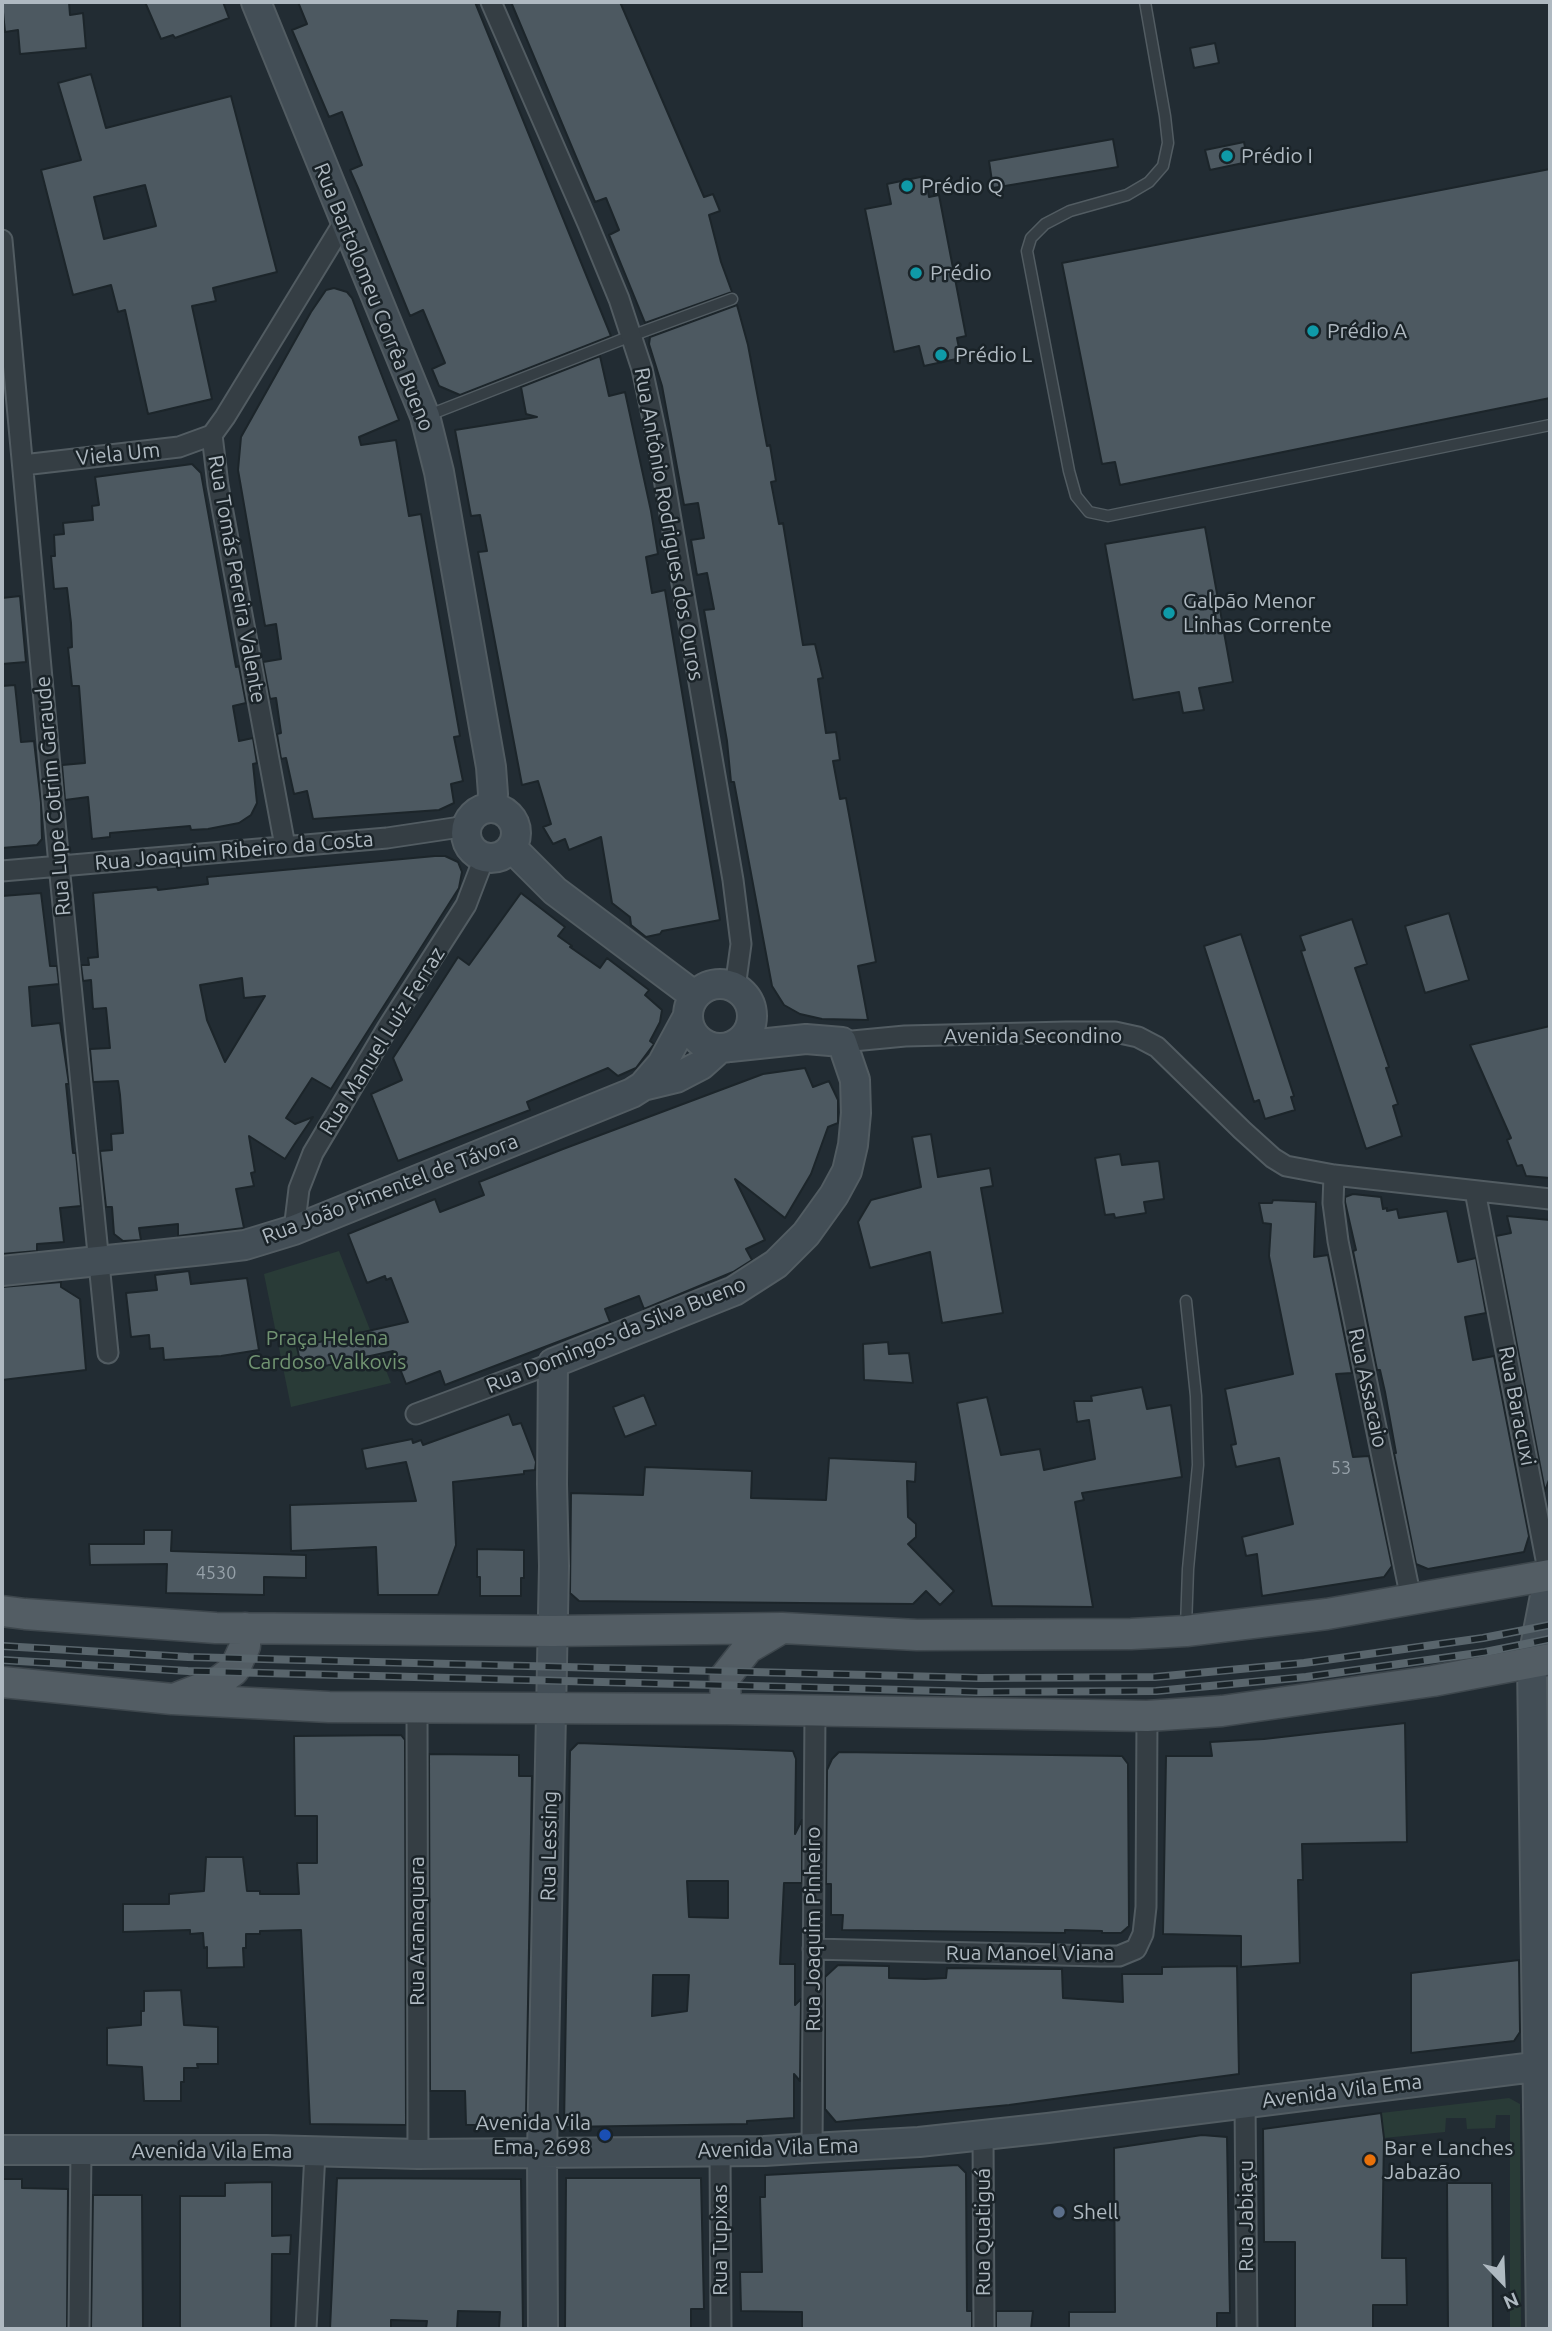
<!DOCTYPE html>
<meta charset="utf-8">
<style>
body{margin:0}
#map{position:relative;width:1552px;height:2331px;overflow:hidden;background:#222c33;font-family:Ubuntu,sans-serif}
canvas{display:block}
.frame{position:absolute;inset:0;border:4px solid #afb9c1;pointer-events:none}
.north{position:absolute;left:1468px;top:2247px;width:70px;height:70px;-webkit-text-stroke:5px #1a2328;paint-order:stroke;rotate:157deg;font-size:19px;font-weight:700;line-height:28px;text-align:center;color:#afb9c1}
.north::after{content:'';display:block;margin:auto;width:24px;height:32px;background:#afb9c1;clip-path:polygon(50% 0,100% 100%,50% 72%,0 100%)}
</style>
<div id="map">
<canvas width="1552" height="2331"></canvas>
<div class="frame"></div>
<div class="north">N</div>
</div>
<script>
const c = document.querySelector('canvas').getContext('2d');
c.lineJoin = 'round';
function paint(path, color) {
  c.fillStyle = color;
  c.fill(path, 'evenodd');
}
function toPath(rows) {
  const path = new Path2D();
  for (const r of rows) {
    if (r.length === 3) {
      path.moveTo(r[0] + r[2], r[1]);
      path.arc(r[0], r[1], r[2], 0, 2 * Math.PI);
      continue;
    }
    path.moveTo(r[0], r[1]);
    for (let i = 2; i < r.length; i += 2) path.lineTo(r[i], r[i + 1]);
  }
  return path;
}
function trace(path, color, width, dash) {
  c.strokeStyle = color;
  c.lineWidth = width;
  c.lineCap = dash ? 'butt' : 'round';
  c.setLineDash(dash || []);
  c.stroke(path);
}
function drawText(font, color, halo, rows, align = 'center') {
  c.font = font + ' Ubuntu,sans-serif';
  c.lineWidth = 5;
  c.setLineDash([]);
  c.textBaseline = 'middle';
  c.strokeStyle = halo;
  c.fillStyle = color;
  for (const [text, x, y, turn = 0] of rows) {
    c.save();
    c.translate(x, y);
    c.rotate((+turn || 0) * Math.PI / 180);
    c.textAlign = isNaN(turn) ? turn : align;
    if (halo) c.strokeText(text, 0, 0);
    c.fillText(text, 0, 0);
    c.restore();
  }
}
paint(toPath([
 [339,1251,391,1383,291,1407,264,1274],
 [1509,2098,1520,2104,1521,2329,1510,2329,1510,2115,1496,2115,1495,2128,1467,2129,1466,2118,1446,2118,1445,2132,1384,2138,1381,2113]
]), '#293b37');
const building = toPath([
 [2,2,69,2,70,15,83,13,86,48,20,54,18,30,5,32,2,2],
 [145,2,223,2,229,18,175,38,173,35,161,39,145,2],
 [298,2,475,2,611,336,460,395,439,386,432,369,445,363,423,310,410,316,358,188,350,170,362,165,342,112,329,117,292,30,307,24,298,2],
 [511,2,620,2,704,197,713,194,720,211,709,215,721,262,732,292,645,323,609,235,619,230,606,198,595,202,511,2],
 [1215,43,1219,63,1194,68,1190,48,1215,43],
 [91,74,106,128,231,96,277,272,213,288,216,301,192,306,212,399,148,414,125,310,118,312,111,285,73,295,41,170,81,160,58,83,91,74],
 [145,185,156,226,104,239,94,197,145,185],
 [1113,139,1118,167,993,188,989,161,1113,139],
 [1244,142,1248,162,1210,170,1205,150,1244,142],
 [1550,169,1550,398,1120,485,1115,462,1102,464,1062,263,1550,169],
 [925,176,929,197,939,195,966,336,957,338,961,358,924,366,919,346,894,352,865,209,891,204,887,184,925,176],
 [334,288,347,292,352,298,399,420,359,437,361,445,396,440,409,516,421,514,460,736,454,737,463,781,451,784,454,803,439,810,313,819,307,791,294,794,286,758,281,759,277,734,281,733,276,698,270,699,263,662,281,659,276,624,265,626,238,470,241,437,311,312,326,290,334,288],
 [737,305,748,345,767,446,770,445,776,481,771,482,779,524,783,523,803,645,815,644,823,678,818,679,826,733,836,732,840,760,833,761,840,799,846,798,876,962,858,966,868,1020,822,1019,800,1014,784,1005,772,986,734,782,731,782,727,741,704,610,714,609,707,573,697,575,691,540,704,538,698,503,684,505,662,386,649,344,650,337,737,305],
 [600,356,609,396,625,392,651,511,658,554,646,557,652,593,665,590,720,920,662,931,660,934,646,937,631,925,630,917,612,903,601,837,569,850,565,839,553,844,543,827,551,824,538,781,522,785,478,552,487,551,480,515,471,516,455,430,537,417,526,414,521,387,600,356],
 [192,464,201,473,236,667,239,666,246,703,233,706,239,741,253,738,257,763,253,764,257,803,251,815,239,823,208,829,191,830,190,826,110,833,110,837,92,839,88,797,65,800,62,765,85,763,79,686,72,686,68,648,72,647,71,623,67,588,54,589,51,556,55,556,54,535,64,534,63,523,93,520,92,506,99,505,95,477,192,464],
 [1205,527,1233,682,1199,688,1204,710,1183,713,1179,692,1133,700,1105,544,1205,527],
 [20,596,26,662,2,664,2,598,20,596],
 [15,685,21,742,34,741,41,803,42,839,37,845,2,848,2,686,15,685],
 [435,856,445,856,458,862,462,872,459,888,331,1089,312,1078,286,1118,295,1124,313,1117,294,1145,285,1159,249,1136,255,1172,251,1173,254,1186,236,1189,244,1228,178,1236,178,1224,139,1228,141,1240,123,1241,114,1234,112,1207,106,1207,100,1151,112,1150,111,1134,123,1133,120,1095,118,1081,93,1082,90,1049,110,1048,106,1008,93,1009,91,980,83,981,81,965,89,965,88,958,98,957,93,893,157,887,158,890,208,884,207,877,435,856],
 [242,978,244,998,265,996,225,1062,207,1020,200,985,242,978],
 [41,893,50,966,57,966,59,984,29,987,32,1026,60,1023,69,1084,66,1084,73,1153,76,1153,81,1206,60,1208,64,1242,37,1244,37,1251,2,1254,2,896,41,893],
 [521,893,565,927,558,936,572,946,570,947,600,968,607,958,649,990,645,995,662,1010,660,1022,650,1041,654,1044,636,1068,618,1076,608,1068,527,1102,530,1110,398,1161,371,1094,402,1080,393,1058,458,957,469,965,521,893],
 [1449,913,1469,980,1425,993,1405,926,1449,913],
 [1352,919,1367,964,1355,968,1389,1067,1386,1068,1398,1104,1393,1106,1402,1136,1366,1149,1301,951,1305,950,1300,936,1352,919],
 [1241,934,1294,1096,1291,1097,1295,1110,1265,1119,1259,1100,1254,1102,1204,946,1241,934],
 [1550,1026,1550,1178,1526,1176,1522,1165,1517,1166,1507,1140,1511,1138,1470,1045,1550,1026],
 [805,1068,813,1087,829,1081,838,1100,838,1123,828,1127,811,1174,785,1218,735,1179,765,1240,746,1249,752,1260,733,1272,644,1309,639,1296,605,1309,610,1322,445,1385,440,1371,406,1384,393,1351,302,1371,297,1347,408,1322,391,1278,386,1280,385,1276,367,1283,348,1234,435,1199,440,1212,484,1195,479,1182,563,1149,763,1074,805,1068],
 [931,1134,938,1177,990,1168,993,1186,981,1188,1003,1313,942,1323,930,1252,870,1268,858,1222,871,1200,921,1187,912,1137,931,1134],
 [1120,1154,1122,1165,1159,1161,1164,1199,1144,1202,1146,1213,1115,1218,1114,1214,1105,1215,1095,1158,1120,1154],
 [1353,1194,1381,1197,1383,1209,1387,1208,1387,1211,1397,1209,1399,1218,1447,1211,1458,1262,1476,1258,1486,1313,1465,1317,1473,1360,1494,1356,1529,1536,1524,1552,1428,1569,1416,1564,1394,1453,1396,1453,1385,1392,1380,1370,1377,1370,1353,1251,1356,1250,1345,1202,1345,1197,1353,1194],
 [1273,1200,1316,1202,1314,1257,1328,1255,1352,1373,1336,1374,1353,1457,1369,1456,1392,1566,1384,1577,1262,1596,1257,1554,1246,1556,1242,1537,1293,1524,1279,1458,1236,1467,1231,1445,1236,1444,1225,1389,1293,1374,1269,1256,1271,1224,1263,1223,1259,1203,1272,1203,1273,1200],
 [1507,1216,1550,1220,1550,1477,1545,1491,1496,1236,1511,1233,1507,1216],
 [189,1271,191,1284,247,1278,259,1350,221,1356,164,1360,163,1348,150,1349,149,1335,131,1337,126,1293,157,1290,155,1275,189,1271],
 [61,1282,61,1287,80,1299,86,1370,2,1380,2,1287,61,1282],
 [888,1342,889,1354,909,1353,913,1383,864,1380,863,1344,888,1342],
 [1142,1387,1147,1409,1171,1405,1182,1477,1082,1493,1084,1500,1075,1502,1093,1607,992,1606,957,1403,987,1397,1001,1455,1040,1449,1044,1470,1095,1459,1089,1420,1077,1422,1074,1401,1092,1401,1091,1396,1142,1387],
 [644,1395,656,1425,625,1437,613,1407,644,1395],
 [509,1414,513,1425,521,1423,536,1462,535,1470,524,1471,524,1474,453,1482,456,1545,438,1595,378,1595,376,1547,291,1551,290,1505,416,1501,406,1462,366,1469,362,1449,412,1439,413,1443,421,1440,423,1445,509,1414],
 [829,1458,916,1462,915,1482,907,1481,908,1517,916,1524,916,1537,908,1544,954,1591,940,1605,926,1591,913,1604,579,1601,570,1593,571,1493,643,1495,645,1467,752,1471,751,1498,826,1500,829,1458],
 [144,1530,172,1530,171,1551,306,1555,306,1578,264,1577,264,1595,166,1593,167,1564,90,1565,89,1544,144,1544,144,1530],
 [477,1549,524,1550,524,1578,521,1578,521,1596,480,1596,480,1577,477,1577,477,1549],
 [1405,1723,1407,1842,1302,1844,1303,1880,1298,1880,1300,1963,1241,1967,1241,1936,1163,1934,1166,1756,1212,1756,1210,1742,1264,1739,1405,1723],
 [401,1735,405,1740,406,2125,310,2124,301,1930,260,1931,260,1934,246,1934,246,1948,243,1948,244,1967,207,1968,207,1947,204,1948,203,1933,190,1934,190,1930,123,1932,123,1904,169,1904,169,1894,204,1891,206,1857,243,1857,247,1891,260,1891,260,1894,299,1894,297,1863,317,1863,317,1816,295,1816,294,1736,401,1735],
 [578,1743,793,1751,796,1759,795,1834,802,1820,802,1883,784,1883,780,1964,795,1964,795,2005,801,1999,800,2081,794,2074,794,2118,747,2121,747,2124,564,2127,570,1751,578,1743],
 [687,1881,728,1881,728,1918,689,1917,687,1881],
 [653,1975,689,1975,687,2011,652,2016,653,1975],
 [839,1752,1122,1756,1128,1764,1129,1926,1121,1933,1102,1933,1102,1931,1065,1930,1065,1933,842,1930,843,1915,831,1915,831,1884,826,1884,827,1770,832,1759,839,1752],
 [429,1754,519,1755,519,1776,532,1776,526,2117,519,2125,466,2125,465,2091,430,2091,429,1754],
 [1519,1960,1520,2032,1514,2041,1411,2053,1411,1973,1519,1960],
 [838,1965,889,1966,889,1978,925,1979,946,1978,947,1968,1062,1969,1063,1998,1123,2002,1122,1974,1162,1974,1162,1967,1237,1966,1239,2074,1009,2105,836,2122,825,2109,825,1977,838,1965],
 [181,1990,184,2025,218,2027,218,2064,197,2064,198,2068,184,2068,184,2082,181,2082,181,2101,144,2101,142,2067,107,2065,107,2028,141,2025,141,2011,144,2011,144,1991,181,1990],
 [1381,2113,1384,2138,1382,2258,1406,2258,1407,2305,1373,2305,1373,2329,1295,2329,1295,2242,1264,2242,1263,2129,1381,2113],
 [1202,2135,1227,2137,1230,2313,1217,2313,1217,2329,1069,2329,1069,2312,1115,2312,1114,2148,1202,2135],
 [958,2165,966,2173,967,2311,972,2311,972,2329,802,2329,802,2312,741,2311,740,2272,762,2272,760,2197,765,2197,765,2175,958,2165],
 [337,2178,521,2179,523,2329,499,2329,500,2312,458,2311,457,2329,426,2329,427,2321,391,2320,391,2329,330,2329,337,2178],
 [566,2178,701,2178,704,2309,691,2309,691,2329,565,2329,566,2178],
 [2,2179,22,2179,22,2188,68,2189,67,2329,2,2329,2,2179],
 [272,2182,272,2236,291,2235,290,2254,272,2254,271,2329,180,2329,180,2196,225,2196,225,2183,272,2182],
 [1447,2183,1492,2183,1493,2329,1448,2329,1447,2183],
 [93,2195,142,2195,143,2329,91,2329,93,2195],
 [996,2311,1033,2311,1031,2329,996,2329,996,2311]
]);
paint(building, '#4d5961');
trace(building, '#1c252a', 2);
const lane = toPath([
 [1145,2,1165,116,1168,143,1163,166,1149,182,1127,195,1070,211,1045,224,1031,238,1027,251,1069,471,1076,496,1089,512,1108,516,1550,425],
 [429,415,631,336,732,299],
 [1186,1627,1188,1569,1198,1465,1196,1396,1186,1301]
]);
const street = toPath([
 [491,2,588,224,619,299,642,369,657,438,733,880,741,944,735,988],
 [2,240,59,865,108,1353],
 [23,465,179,447,212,435],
 [285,846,218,485,212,435,225,417,344,222],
 [2,871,387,838,467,826],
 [842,1042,905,1036,1066,1032,1115,1032,1138,1037,1157,1047,1242,1130,1273,1158,1286,1166,1334,1175,1550,1199],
 [1334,1175,1333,1203,1338,1241,1411,1599],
 [1475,1191,1549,1575],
 [294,1230,299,1189,313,1153,388,1027,466,905,484,858],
 [416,1414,553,1363],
 [417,1708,418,2154],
 [813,1949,1100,1956,1119,1956,1136,1949,1143,1934,1146,1907,1147,1716],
 [1245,2103,1247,2329],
 [983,2134,984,2329],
 [812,2148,815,1711],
 [720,2151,721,2329],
 [79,2329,81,2151],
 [306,2329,315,2152]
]);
const secondary = toPath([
 [256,2,425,416,439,472,491,767,493,794,491,808],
 [491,833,25],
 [512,848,555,891,695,996],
 [720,1016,32],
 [643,1086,676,1078,701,1065,720,1048],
 [2,1271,204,1250,245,1245,294,1230,632,1093,643,1086,662,1064,688,1016],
 [2,2150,267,2150,418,2154,764,2151,812,2148,919,2142,1048,2128,1550,2065],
 [543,2329,542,2153,554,1566,552,1484,553,1363,734,1291,776,1264,806,1234,834,1195,847,1171,853,1145,856,1113,855,1080,842,1042,806,1039,730,1047],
 [1541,2329,1532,1662,1549,1575]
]);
const primary = toPath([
 [2,1611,25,1614,216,1628,553,1631,782,1628,917,1635,1131,1634,1186,1631,1327,1614,1550,1575],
 [2,1682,172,1699,329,1707,726,1709,1147,1716,1222,1711,1433,1681,1550,1659],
 [179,1697,218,1682,234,1670,245,1646,245,1628],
 [726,1709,725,1677,748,1648,782,1628]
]);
trace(lane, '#525c62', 13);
trace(street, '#525c62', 23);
trace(secondary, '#525c62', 32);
trace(primary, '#3e474d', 33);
trace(lane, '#353e44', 10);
trace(street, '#353e44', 19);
trace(secondary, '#434e56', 28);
trace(primary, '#535d64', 30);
const rail = toPath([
 [2,1646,188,1657,979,1678,1155,1677,1304,1663,1483,1638,1550,1625],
 [2,1660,188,1671,979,1692,1156,1691,1306,1677,1485,1652,1550,1639]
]);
trace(rail, '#59656c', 8);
trace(rail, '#1a2328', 5, [16]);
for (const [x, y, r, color] of [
 [1227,156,7,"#0f9aa8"],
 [907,186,7,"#0f9aa8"],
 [916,273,7,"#0f9aa8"],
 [1313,331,7,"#0f9aa8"],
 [941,355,7,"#0f9aa8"],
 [1169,613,7,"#0f9aa8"],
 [605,2135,7,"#1a4fb4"],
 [1370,2160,7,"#e8710a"],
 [1059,2212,7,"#5c6f8a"]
]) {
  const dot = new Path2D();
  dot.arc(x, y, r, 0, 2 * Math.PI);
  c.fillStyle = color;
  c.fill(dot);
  trace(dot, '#1a2328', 2.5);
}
drawText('18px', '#96a1a9', null, [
 ["53",1341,1468],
 ["4530",216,1573]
]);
drawText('21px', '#afb9c1', '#1a2328', [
 ["Prédio I",1241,156],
 ["Prédio Q",921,186],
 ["Prédio",930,273],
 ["Prédio A",1327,331],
 ["Prédio L",955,355],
 ["Galpão Menor",1183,601],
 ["Linhas Corrente",1183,625],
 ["Avenida Vila",591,2123,"right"],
 ["Ema, 2698",591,2147,"right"],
 ["Bar e Lanches",1384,2148],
 ["Jabazão",1384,2172],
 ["Shell",1073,2212]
], 'left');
drawText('21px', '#afb9c1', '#1a2328', [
 ["Rua Bartolomeu Corrêa Bueno",374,297,68],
 ["Viela Um",118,454,-6],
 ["Rua Antônio Rodrigues dos Ouros",669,524,80],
 ["Rua Tomás Pereira Valente",237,579,80],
 ["Rua Lupe Cotrim Garaude",53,796,-95],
 ["Rua Joaquim Ribeiro da Costa",234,851,-5],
 ["Avenida Secondino",1033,1036],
 ["Rua Manuel Luiz Ferraz",382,1041,-58],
 ["Rua João Pimentel de Távora",390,1189,-21],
 ["Rua Domingos da Silva Bueno",616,1335,-22],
 ["Rua Assacaio",1368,1388,78],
 ["Rua Baracuxi",1517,1406,79],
 ["Rua Lessing",549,1846,-89],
 ["Rua Joaquim Pinheiro",813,1929,-90],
 ["Rua Aranaquara",417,1931,-90],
 ["Rua Manoel Viana",1030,1953],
 ["Avenida Vila Ema",1342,2091,-7],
 ["Avenida Vila Ema",778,2148,-2],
 ["Avenida Vila Ema",212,2151],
 ["Rua Jabiaçu",1246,2216,-90],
 ["Rua Quatiguá",983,2232,-90],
 ["Rua Tupixas",720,2240,-90]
]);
drawText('21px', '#719472', '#1a2328', [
 ["Praça Helena",327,1338],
 ["Cardoso Valkovis",327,1362]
]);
</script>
